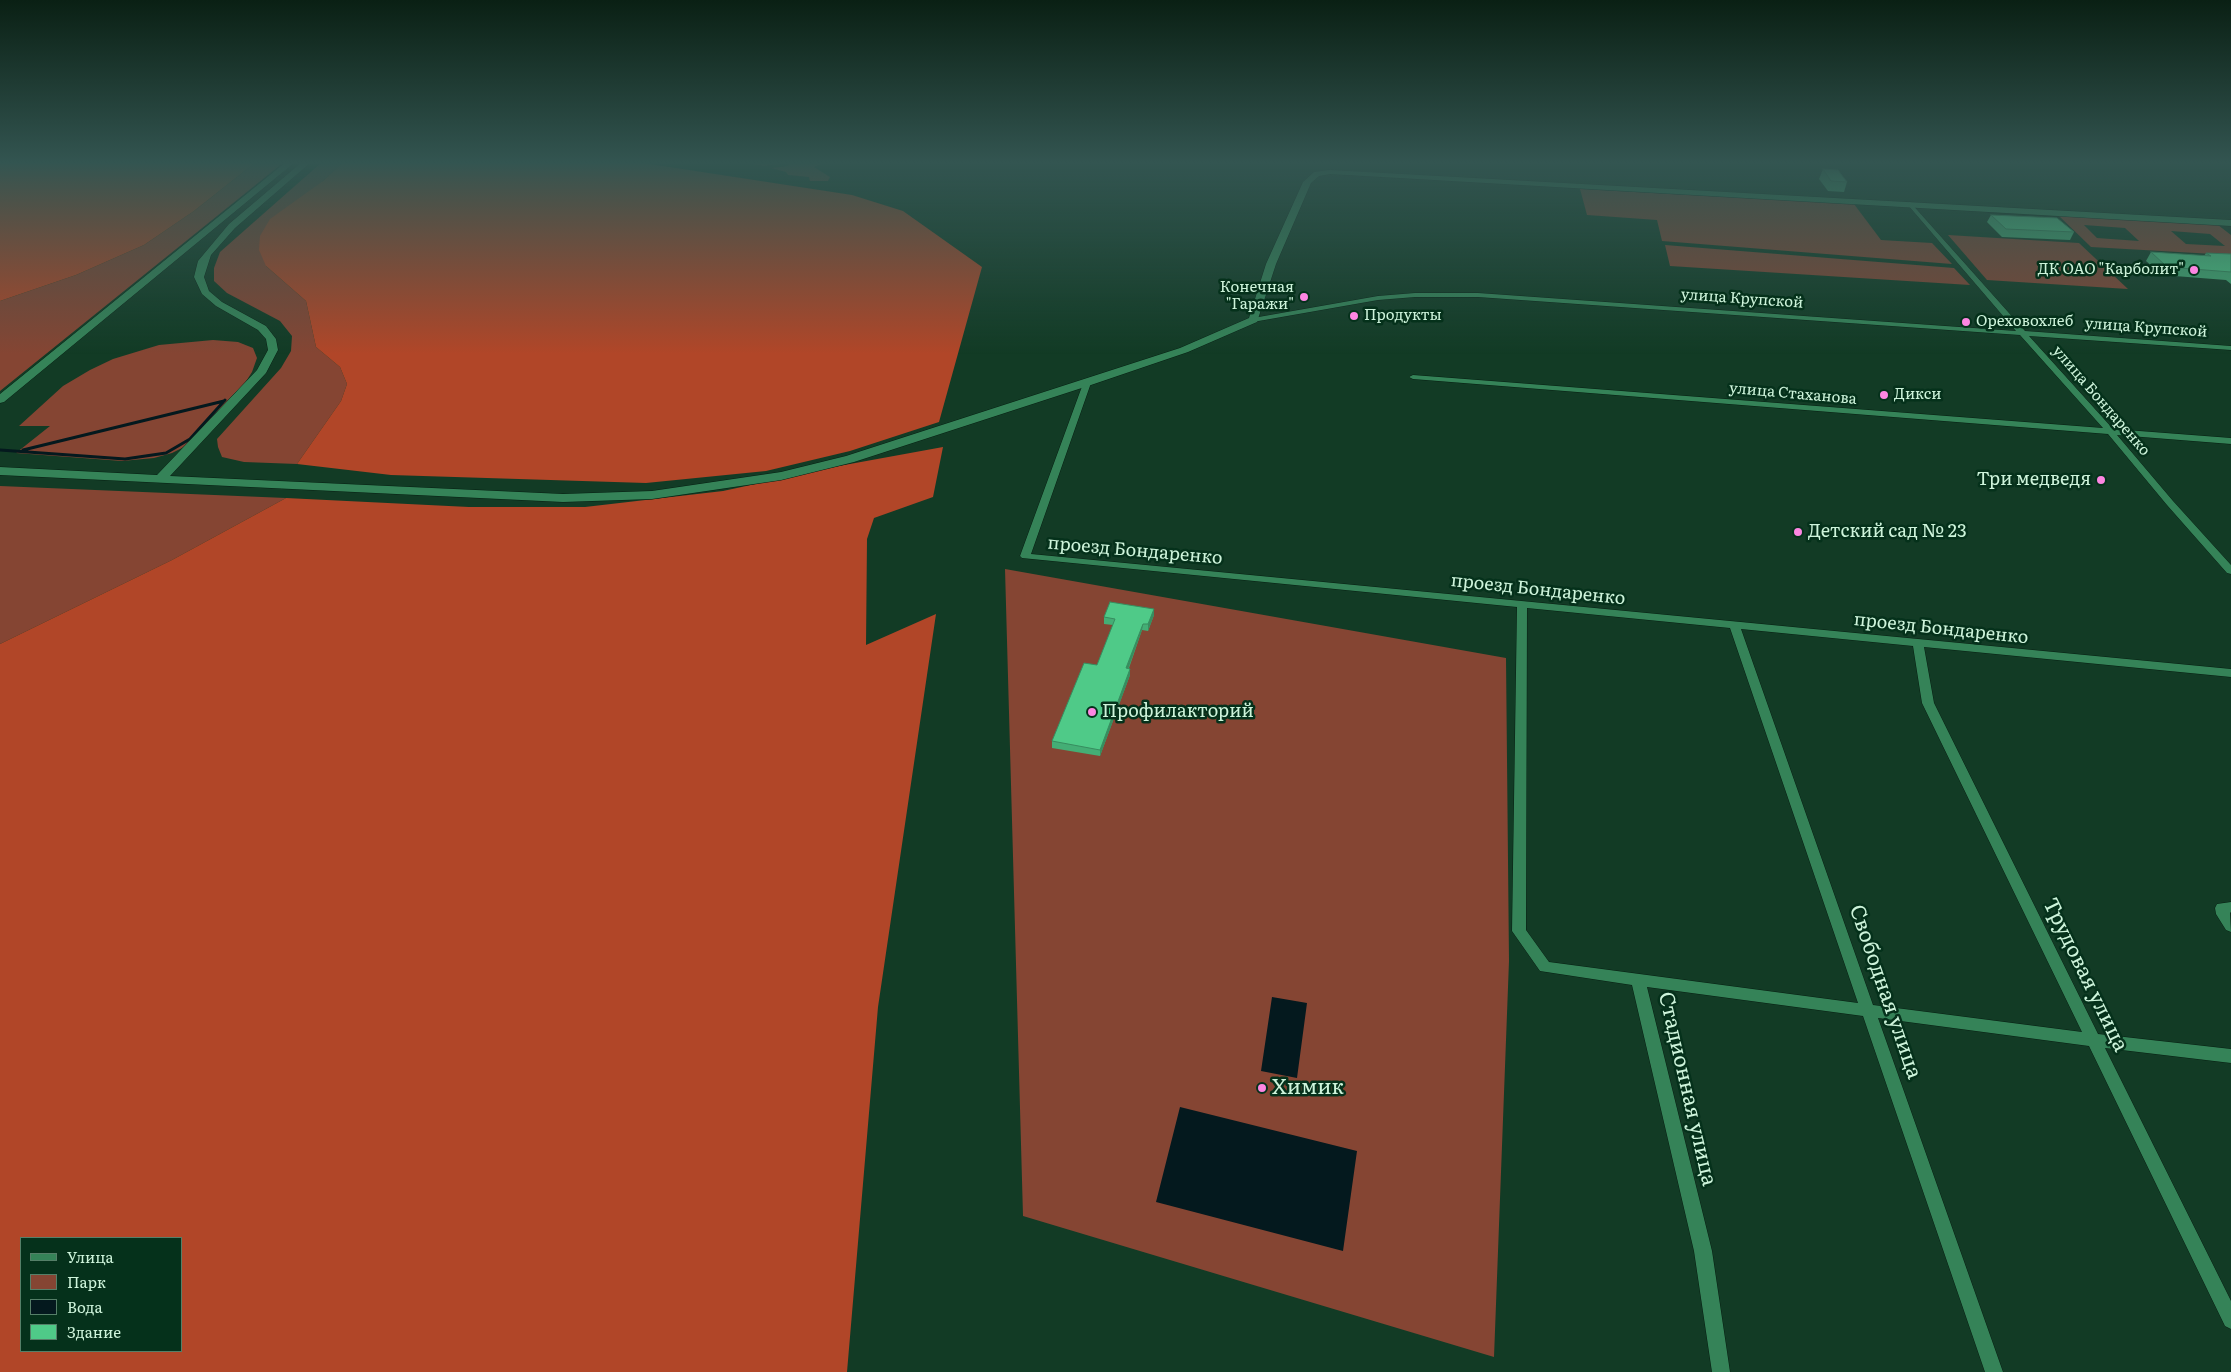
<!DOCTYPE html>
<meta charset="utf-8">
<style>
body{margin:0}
#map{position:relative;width:2231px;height:1372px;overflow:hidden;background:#123b25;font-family:Literata,serif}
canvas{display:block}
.legend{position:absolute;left:20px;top:1237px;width:162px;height:115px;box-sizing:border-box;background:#05311b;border:1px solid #557f68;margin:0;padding:6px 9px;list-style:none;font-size:15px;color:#cef4db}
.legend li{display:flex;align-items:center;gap:10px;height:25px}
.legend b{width:25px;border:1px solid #557f68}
</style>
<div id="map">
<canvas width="2231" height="1372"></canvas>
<ul class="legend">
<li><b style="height:6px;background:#358358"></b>Улица</li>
<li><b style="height:14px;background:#854533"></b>Парк</li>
<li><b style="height:14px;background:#04191e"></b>Вода</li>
<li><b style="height:14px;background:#4fca88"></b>Здание</li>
</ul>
</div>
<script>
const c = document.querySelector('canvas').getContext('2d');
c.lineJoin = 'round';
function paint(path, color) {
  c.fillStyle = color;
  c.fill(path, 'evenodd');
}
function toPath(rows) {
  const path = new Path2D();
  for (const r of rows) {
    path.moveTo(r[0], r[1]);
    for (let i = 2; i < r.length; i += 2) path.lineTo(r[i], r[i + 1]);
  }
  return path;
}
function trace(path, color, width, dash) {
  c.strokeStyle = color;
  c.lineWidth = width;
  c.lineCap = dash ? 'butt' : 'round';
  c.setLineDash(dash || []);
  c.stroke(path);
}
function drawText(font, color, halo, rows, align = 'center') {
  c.font = font + ' Literata,serif';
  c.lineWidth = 5;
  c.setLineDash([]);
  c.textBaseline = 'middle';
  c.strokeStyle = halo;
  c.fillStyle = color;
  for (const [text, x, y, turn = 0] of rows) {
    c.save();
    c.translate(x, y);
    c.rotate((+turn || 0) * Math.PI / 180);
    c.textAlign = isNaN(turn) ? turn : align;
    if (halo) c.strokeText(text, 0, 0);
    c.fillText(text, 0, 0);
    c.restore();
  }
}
paint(toPath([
 [256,162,284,162,0,391,0,301,76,275,144,245,194,211],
 [322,162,343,162,323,181,266,266,306,301,316,347,340,367,347,384,341,401,297,464,244,462,222,457,218,447,217,439,281,368,291,351,292,336,280,321,227,293,214,281,214,268,220,252],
 [742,162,827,162,814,167,830,177,828,181,810,181,809,177,788,175,786,172,771,168,788,166,789,163,764,166],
 [1580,189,1854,204,1881,240,1932,243,1952,264,1662,241,1657,220,1587,215],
 [2057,214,2218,225,2231,235,2231,255,2091,247],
 [2084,225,2125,228,2139,241,2097,238],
 [2171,231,2210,234,2225,246,2186,244],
 [1948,235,2079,243,2128,289,1987,280],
 [1665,245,1954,268,1970,285,1670,266],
 [213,340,238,342,253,348,257,358,252,372,243,386,191,442,182,448,172,453,154,458,122,461,16,453,50,426,19,426,63,386,90,370,113,359,159,345],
 [0,486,286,498,172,560,0,644],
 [1005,569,1506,658,1509,961,1494,1357,1023,1216]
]), '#854533');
paint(toPath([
 [0,162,256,162,194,211,144,245,76,275,0,301],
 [343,162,637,162,852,195,903,211,982,267,939,422,850,451,766,471,646,483,391,475,297,464,341,401,347,384,340,367,316,347,306,301,266,266,259,250,260,236,270,219,323,181],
 [943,447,933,497,874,518,867,539,866,645,936,614,878,1007,847,1372,0,1372,0,644,172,560,286,498,469,507,585,507,723,491,839,466],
 [21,1238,181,1238,181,1351,21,1351]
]), '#b14628');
paint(toPath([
 [1272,997,1307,1003,1297,1078,1261,1071],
 [1180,1107,1357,1151,1343,1251,1156,1202]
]), '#04191e');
trace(toPath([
 [0,450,125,459,166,453,190,439,225,400],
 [23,450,224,401]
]), '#04191e', 3);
const minor = toPath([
 [1910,202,2025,331,2231,346,2231,350,2029,336,2113,429,2231,438,2231,444,2117,435,2173,501,2231,565,2231,574,2227,573,2167,505,2108,434,1413,379,1409,377,1413,375,2103,428,2020,335,1478,297,1415,297,1378,300,1253,322,1249,320,1253,318,1378,296,1415,293,1478,293,2016,331,1908,205,1907,204,1910,202],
 [1084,381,1091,383,1031,554,2231,669,2231,677,1924,647,1934,703,2098,1034,2231,1049,2231,1063,2105,1048,2231,1301,2231,1329,2225,1326,2089,1046,1878,1018,2003,1372,1985,1372,1863,1016,1647,987,1712,1251,1730,1372,1712,1372,1694,1251,1632,985,1540,971,1512,931,1517,607,1022,558,1020,556,1084,381],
 [1527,608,1730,628,1858,1003,1549,962,1526,930,1527,608],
 [1741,629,1913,646,1922,703,2082,1032,1873,1005,1741,629],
 [2231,902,2231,912,2230,913,2231,932,2226,930,2216,914,2215,908,2217,904,2231,902]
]);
const secondary = toPath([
 [286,162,295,162,4,402,0,403,0,394,286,162],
 [302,162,311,162,235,228,211,255,204,277,209,291,222,302,266,326,276,339,278,350,266,373,170,476,563,494,652,491,781,472,846,456,1180,348,1249,318,1266,264,1303,182,1314,172,1330,170,2231,220,2231,226,1330,174,1319,176,1311,183,1276,264,1257,322,1188,352,1091,385,854,462,781,480,652,499,563,502,0,475,0,467,157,475,257,370,268,350,266,339,258,330,216,306,202,294,194,277,198,261,229,224,302,162]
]);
trace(minor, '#071f12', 1);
trace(secondary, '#071f12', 1);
paint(minor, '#358358');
paint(secondary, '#358358');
paint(toPath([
 [1823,169,1847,182,1844,192,1828,191,1819,179],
 [1991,215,2074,232,2070,240,2002,237,1987,222],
 [2151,252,2204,256,2206,253,2231,254,2231,284,2226,280,2162,275,2146,261],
 [1154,615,1148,631,1142,630,1129,668,1130,675,1100,756,1052,748,1052,741,1097,665,1113,625,1104,624,1104,617]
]), '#44ae75');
paint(toPath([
 [1154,609,1154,615,1148,631,1148,624],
 [1143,624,1142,630,1126,675,1126,668],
 [1130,669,1130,675,1100,756,1100,750]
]), '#378d5f');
const building = toPath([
 [1823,169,1838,170,1847,182,1831,181,1823,169],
 [1991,215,2057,218,2074,232,2006,229,1991,215],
 [2151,252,2211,256,2206,253,2231,254,2231,272,2167,267,2151,252],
 [1110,602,1154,609,1148,624,1143,624,1126,668,1130,669,1100,750,1052,741,1084,663,1097,665,1115,619,1104,617,1110,602]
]);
paint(building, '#4fca88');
trace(building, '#378d5f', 1);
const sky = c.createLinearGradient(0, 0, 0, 354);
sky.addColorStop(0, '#0a2014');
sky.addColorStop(0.46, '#335551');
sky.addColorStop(1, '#33555100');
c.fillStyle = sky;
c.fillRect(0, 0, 2231, 354);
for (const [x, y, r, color] of [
 [2194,270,5,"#fd86e2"],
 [1304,297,5,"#fd86e2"],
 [1354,316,5,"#fd86e2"],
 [1966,322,5,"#fd86e2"],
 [1884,395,5,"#fd86e2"],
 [2101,480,5,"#fd86e2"],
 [1798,532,5,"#fd86e2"],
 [1092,712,5,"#fd86e2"],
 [1262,1088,5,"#fd86e2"]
]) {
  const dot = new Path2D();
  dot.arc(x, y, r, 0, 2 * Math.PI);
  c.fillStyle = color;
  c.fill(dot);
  trace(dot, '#05311b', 2);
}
drawText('15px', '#cef4db', '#05311b', [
 ["ДК ОАО \"Карболит\"",2184,270,"right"],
 ["Конечная",1294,288,"right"],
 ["\"Гаражи\"",1294,305,"right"],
 ["Продукты",1364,316],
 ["Ореховохлеб",1976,322],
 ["Дикси",1894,395]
], 'left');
drawText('15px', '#cef4db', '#05311b', [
 ["улица Крупской",1742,299,4],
 ["улица Крупской",2146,328,4],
 ["улица Стаханова",1793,394,5],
 ["улица Бондаренко",2101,401,49]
]);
drawText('18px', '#cef4db', '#05311b', [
 ["Три медведя",2091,480,"right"],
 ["Детский сад № 23",1808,532],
 ["Профилакторий",1102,712]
], 'left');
drawText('18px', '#cef4db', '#05311b', [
 ["проезд Бондаренко",1135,551,5],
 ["проезд Бондаренко",1538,590,6],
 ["проезд Бондаренко",1941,629,6]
]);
drawText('21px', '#cef4db', '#05311b', [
 ["Трудовая улица",2085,975,64],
 ["Свободная улица",1885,992,71],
 ["Стадионная улица",1687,1089,77]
]);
drawText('21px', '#cef4db', '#05311b', [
 ["Химик",1272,1088]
], 'left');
</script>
